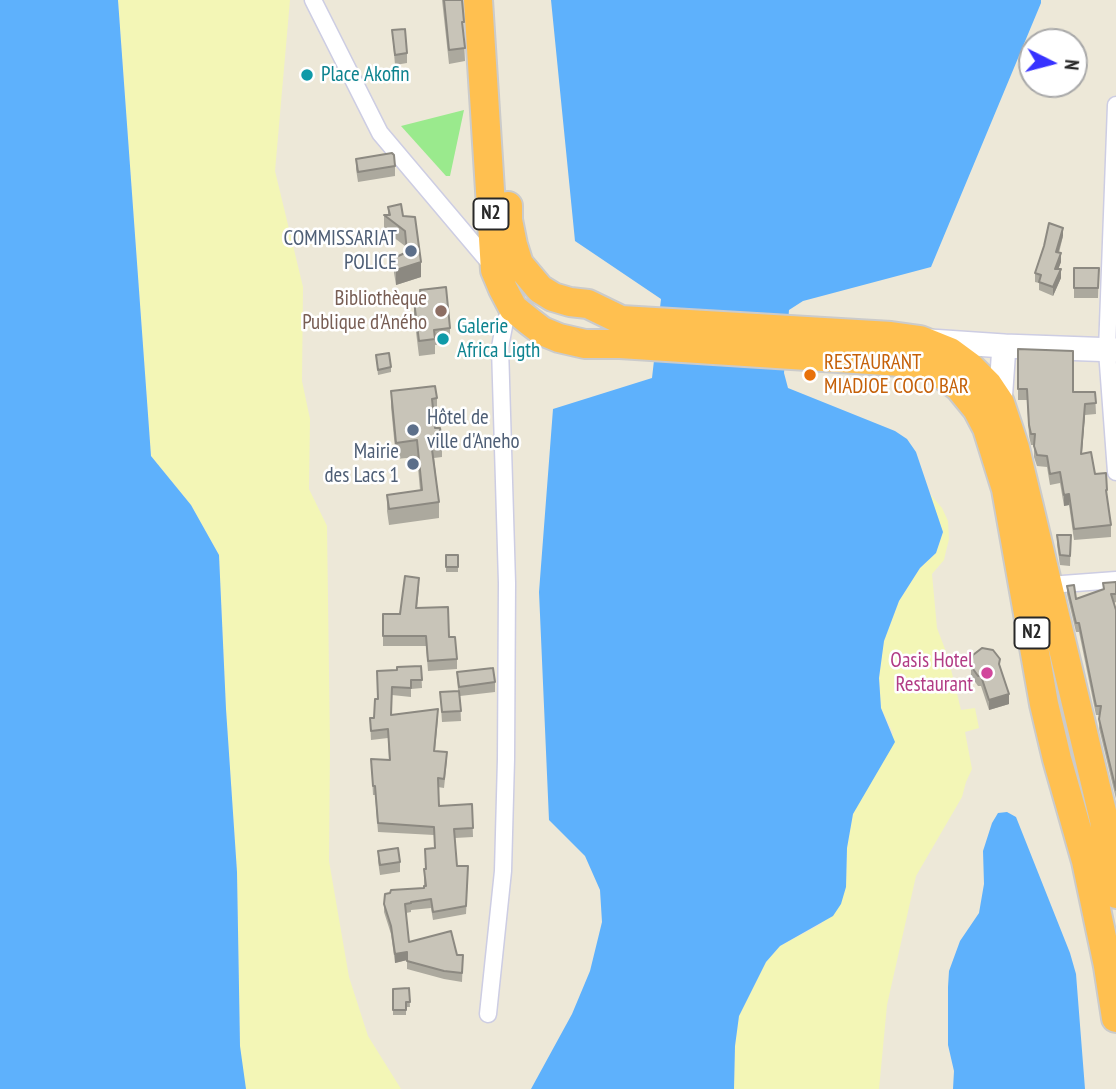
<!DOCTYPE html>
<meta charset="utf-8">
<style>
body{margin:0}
#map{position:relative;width:1116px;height:1089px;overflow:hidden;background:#ede8d8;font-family:"PT Sans Narrow",sans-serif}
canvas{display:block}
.north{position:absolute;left:1018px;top:28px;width:70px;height:70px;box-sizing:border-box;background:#fff;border:2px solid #a9a9a9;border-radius:50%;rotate:96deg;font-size:19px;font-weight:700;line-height:28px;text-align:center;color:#282828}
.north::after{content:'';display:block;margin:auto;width:24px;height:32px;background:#3732ff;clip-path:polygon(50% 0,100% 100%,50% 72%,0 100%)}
</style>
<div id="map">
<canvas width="1116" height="1089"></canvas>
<div class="north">N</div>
</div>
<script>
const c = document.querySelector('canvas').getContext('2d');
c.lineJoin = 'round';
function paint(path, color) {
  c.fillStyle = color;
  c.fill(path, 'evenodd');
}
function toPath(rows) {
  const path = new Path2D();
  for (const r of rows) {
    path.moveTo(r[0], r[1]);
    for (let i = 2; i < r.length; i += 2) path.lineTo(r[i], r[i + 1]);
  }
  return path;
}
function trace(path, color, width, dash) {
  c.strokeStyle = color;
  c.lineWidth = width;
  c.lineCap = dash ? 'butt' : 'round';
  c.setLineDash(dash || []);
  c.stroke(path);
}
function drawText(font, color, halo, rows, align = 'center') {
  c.font = font + ' "PT Sans Narrow",sans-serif';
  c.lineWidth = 5;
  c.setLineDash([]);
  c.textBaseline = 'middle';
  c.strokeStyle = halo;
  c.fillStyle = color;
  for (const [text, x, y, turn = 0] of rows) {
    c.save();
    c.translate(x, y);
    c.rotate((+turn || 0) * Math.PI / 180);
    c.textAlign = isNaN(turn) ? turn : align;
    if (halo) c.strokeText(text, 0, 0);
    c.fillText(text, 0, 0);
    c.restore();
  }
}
paint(toPath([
 [464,110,450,176,446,176,401,126]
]), '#9aea8d');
paint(toPath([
 [118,0,290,0,275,171,303,287,302,381,310,419,309,489,327,526,330,746,329,861,349,977,368,1036,401,1089,246,1089,244,1083,240,1046,237,872,226,709,219,555,191,505,151,456],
 [930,494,942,508,948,521,949,539,946,551,944,560,932,574,937,628,948,657,961,710,975,708,979,728,965,732,972,769,966,782,962,797,916,876,887,1005,879,1089,734,1089,735,1046,739,1016,766,962,780,946,821,924,846,887,847,848,853,814,893,733,881,708,879,678,884,641,899,601,920,568,936,553,943,532]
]), '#f3f6b6');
paint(toPath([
 [0,0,118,0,151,456,191,505,219,555,226,709,237,872,240,1046,246,1089,0,1089],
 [551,0,1041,0,1041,3,931,267,803,301,789,310,784,373,788,388,895,431,907,439,916,452,943,532,936,553,920,568,899,601,884,641,879,678,881,708,895,742,853,814,847,848,846,887,841,904,833,916,780,946,766,962,739,1016,735,1046,734,1089,531,1089,572,1014,590,971,602,922,600,890,585,856,549,820,539,592,553,409,652,378,661,299,575,241],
 [1007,812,1016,817,1070,953,1076,974,1085,1089,953,1089,954,1071,948,1045,948,987,949,971,960,941,979,913,984,884,983,851,992,823,998,813]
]), '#5eb1fc');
const street = toPath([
 [313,0,380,133,494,268],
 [1116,105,1107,351,1116,472],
 [1049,585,1116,580],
 [488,1014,503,871,506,759,507,583,500,347,505,321,513,308]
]);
const secondary = toPath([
 [930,341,1004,346,1116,350],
 [1000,403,1004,346]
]);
const highway = toPath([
 [478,0,495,270,503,289,513,308,529,321,542,331,559,338,585,344,620,344,917,363,937,371,959,387,977,409,987,428,1006,489,1044,704,1057,759,1086,861,1108,966,1116,1018],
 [508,206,508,220,513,245,519,264,540,289,553,297,570,302,588,304,621,320,891,336,920,340,950,352,969,366,988,385,1000,403,1015,448,1104,820,1116,894]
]);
trace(street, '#cdcde3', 19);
trace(secondary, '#cdcde3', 26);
trace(highway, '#cbcbcb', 32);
trace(street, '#fff', 16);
trace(secondary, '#fff', 23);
trace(highway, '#ffc050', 28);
paint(toPath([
 [442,0,462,0,465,61,449,64],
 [392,30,407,53,407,63,395,65],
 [356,159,395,166,395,176,358,182,356,169],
 [388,207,403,216,421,277,396,285,394,273,394,258,406,253,405,246,384,230,384,215,388,215],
 [1063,236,1059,253,1061,262,1058,269,1061,278,1053,296,1039,290,1039,283,1035,282,1035,273],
 [1074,268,1099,268,1098,298,1074,298],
 [420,290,450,328,450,343,435,345,435,354,419,356,414,316,414,301,420,300],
 [1018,349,1073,392,1095,392,1096,414,1085,415,1081,454,1107,490,1107,500,1111,525,1111,537,1074,540,1069,505,1064,506,1060,483,1050,485,1047,467,1037,466,1034,457,1034,445,1031,445,1029,436,1027,400,1018,400],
 [376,355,391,367,391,372,378,375],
 [391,391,437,398,437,415,434,415,435,428,442,441,442,457,434,458,439,502,439,518,389,525,387,511,387,495,420,490,417,457,396,459,391,407],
 [1057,535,1071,535,1070,566,1060,565,1057,545],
 [446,555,458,555,458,572,446,572],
 [1116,582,1116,602,1114,603,1116,610,1116,799,1099,728,1100,715,1096,715,1079,632,1076,632,1067,594,1067,586,1076,599,1104,589],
 [419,588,417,608,449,637,457,659,457,669,428,671,426,646,383,646,383,614,400,614],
 [421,666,422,688,411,689,411,697,392,695,391,715,438,718,435,751,447,760,444,788,438,787,439,806,472,804,473,837,455,838,457,866,468,875,466,914,433,920,431,908,411,910,411,912,406,913,409,942,457,955,463,955,462,982,444,979,407,969,407,960,395,963,391,934,384,912,384,904,424,888,424,869,425,869,425,849,434,848,434,835,378,832,375,795,373,795,371,759,389,760,388,738,371,740,370,718,374,718,378,699,397,670],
 [971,666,1000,666,1009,704,989,710,981,686,978,686,971,676],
 [457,672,495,682,495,692,460,696,461,721,442,722,440,692,458,691],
 [378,851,400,862,400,872,380,875,378,861],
 [409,988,410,1007,406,1007,406,1015,393,1015,393,989]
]), '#aca99e');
paint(toPath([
 [1063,228,1063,236,1056,260,1056,252],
 [1061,253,1061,262,1055,278,1055,269],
 [421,262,421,277,396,285,396,270],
 [1061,269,1061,278,1053,296,1053,287],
 [1085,404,1085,415,1081,465,1081,454],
 [1069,494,1069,505,1064,506,1064,495],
 [1009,694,1009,704,989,710,989,700],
 [407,952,407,960,395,963,395,954]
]), '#8c8981');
const building = toPath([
 [444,0,462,0,464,22,462,22,465,48,449,50,444,0],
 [405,29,407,53,395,55,392,30,405,29],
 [392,153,394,155,395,166,358,172,356,159,392,153],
 [401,204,403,216,415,217,421,262,396,270,394,258,407,252,405,231,384,215,390,215,388,207,401,204],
 [1049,223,1063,228,1056,252,1061,253,1055,269,1061,269,1053,287,1039,282,1041,275,1035,273,1044,246,1049,223],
 [1074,268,1099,268,1098,288,1074,288,1074,268],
 [446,287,450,328,434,330,435,339,419,341,414,301,421,300,420,290,446,287],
 [1018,349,1073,351,1073,392,1095,392,1096,403,1085,404,1081,454,1091,452,1095,474,1106,473,1107,490,1106,490,1111,525,1074,529,1069,494,1064,495,1060,472,1050,474,1047,456,1037,455,1034,446,1035,434,1031,434,1029,425,1027,389,1018,389,1018,349],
 [389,353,391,367,378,370,376,355,389,353],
 [435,386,437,398,432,399,435,428,440,428,442,441,431,442,439,502,389,509,387,495,422,490,417,440,396,443,391,391,435,386],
 [1057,535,1071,535,1070,556,1060,555,1057,535],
 [446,555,458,555,458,567,446,567,446,555],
 [405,576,419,578,416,608,448,607,449,637,455,637,457,659,428,661,426,636,383,636,383,614,400,614,405,576],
 [1116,582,1116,594,1111,594,1116,610,1116,790,1099,719,1101,706,1096,706,1079,623,1076,623,1067,586,1074,585,1076,599,1104,589,1103,583,1116,582],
 [982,648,993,650,1000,659,999,664,1009,694,989,700,981,676,978,676,971,666,973,655,982,648],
 [421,666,422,680,411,680,411,688,392,687,391,715,438,709,434,751,447,752,444,779,438,778,439,806,472,804,473,828,454,829,457,866,468,866,466,906,433,912,431,899,411,902,411,903,405,904,409,942,451,931,457,955,463,955,462,973,444,971,407,961,407,952,395,954,391,926,384,904,385,894,390,893,391,890,424,888,424,886,426,886,424,869,426,869,425,849,435,848,434,827,378,823,375,786,373,786,371,759,390,760,388,729,371,731,370,718,374,718,375,699,378,699,377,671,397,670,397,667,421,666],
 [493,668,495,682,459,687,457,672,493,668],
 [459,691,461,711,442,712,440,692,459,691],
 [398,848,400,862,380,865,378,851,398,848],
 [409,988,410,1002,406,1002,406,1010,393,1010,393,989,409,988]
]);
paint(building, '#c8c4b8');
trace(building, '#8c8981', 2);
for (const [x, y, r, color] of [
 [307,75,7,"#0f9aa8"],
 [411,251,7,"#5c6f8a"],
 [441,311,7,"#8d6e63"],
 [443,339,7,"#0f9aa8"],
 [810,375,7,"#e8710a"],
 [413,430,7,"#5c6f8a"],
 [413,464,7,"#5c6f8a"],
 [987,673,7,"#d1479c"]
]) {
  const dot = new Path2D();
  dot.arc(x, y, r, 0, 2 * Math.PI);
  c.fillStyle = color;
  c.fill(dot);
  trace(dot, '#fff', 2.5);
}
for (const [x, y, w] of [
 [491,214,35],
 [1032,633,35]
]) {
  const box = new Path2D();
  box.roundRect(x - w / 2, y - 15.5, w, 31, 5);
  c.fillStyle = '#fff';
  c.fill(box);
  trace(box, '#282828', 2);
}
drawText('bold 19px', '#282828', null, [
 ["N2",491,214],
 ["N2",1032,633]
]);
drawText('21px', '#0d838f', '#fff', [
 ["Place Akofin",321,75],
 ["Galerie",457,327],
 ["Africa Ligth",457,351]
], 'left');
drawText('21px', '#4e5e75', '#fff', [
 ["COMMISSARIAT",397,239],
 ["POLICE",397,263],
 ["Hôtel de",427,418,"left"],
 ["ville d'Aneho",427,442,"left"],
 ["Mairie",399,452],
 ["des Lacs 1",399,476]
], 'right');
drawText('21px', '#785e54', '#fff', [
 ["Bibliothèque",427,299],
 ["Publique d'Aného",427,323]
], 'right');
drawText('21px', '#c56008', '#fff', [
 ["RESTAURANT",824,363],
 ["MIADJOE COCO BAR",824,387]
], 'left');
drawText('21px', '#b23c85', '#fff', [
 ["Oasis Hotel",973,661],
 ["Restaurant",973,685]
], 'right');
</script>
